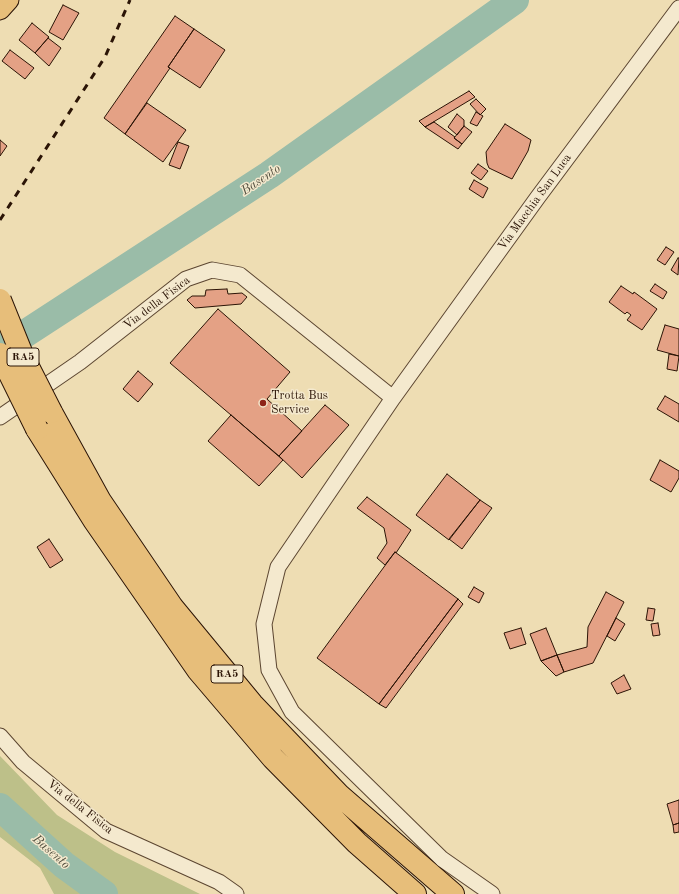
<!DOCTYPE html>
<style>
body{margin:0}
canvas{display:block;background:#eeddb3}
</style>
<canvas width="679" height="894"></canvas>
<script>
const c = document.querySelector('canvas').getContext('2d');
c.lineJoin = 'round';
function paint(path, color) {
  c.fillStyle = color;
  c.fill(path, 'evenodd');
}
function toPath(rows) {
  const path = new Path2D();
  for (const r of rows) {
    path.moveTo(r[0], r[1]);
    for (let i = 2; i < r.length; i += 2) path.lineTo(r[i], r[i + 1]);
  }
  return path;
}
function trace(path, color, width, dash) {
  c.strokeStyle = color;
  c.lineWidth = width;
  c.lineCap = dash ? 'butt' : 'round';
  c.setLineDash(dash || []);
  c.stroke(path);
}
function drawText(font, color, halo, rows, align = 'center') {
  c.font = font + ' "Old Standard TT",serif';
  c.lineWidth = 3;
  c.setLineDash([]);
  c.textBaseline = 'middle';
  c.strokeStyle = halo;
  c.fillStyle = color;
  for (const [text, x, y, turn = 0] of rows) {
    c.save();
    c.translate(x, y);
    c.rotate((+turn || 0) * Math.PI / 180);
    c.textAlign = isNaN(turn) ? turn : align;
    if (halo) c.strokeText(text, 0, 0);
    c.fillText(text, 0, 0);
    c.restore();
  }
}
paint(toPath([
 [0,756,57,815,115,852,200,894,54,894,40,868,0,837]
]), '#bdc089');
trace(toPath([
 [0,350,269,175,515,0],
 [0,807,64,865,104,894]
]), '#9abca8', 28);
const building = toPath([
 [63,5,79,13,63,40,49,32,63,5],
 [175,16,194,29,168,67,170,68,125,134,104,118,175,16],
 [32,23,49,37,35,53,19,40,32,23],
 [194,29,225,50,200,88,168,67,194,29],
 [48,38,61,48,49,66,35,53,48,38],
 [10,50,34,68,25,79,2,61,10,50],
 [469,91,475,97,425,127,419,121,469,91],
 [476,99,486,109,480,115,470,104,476,99],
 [147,103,186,130,163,162,125,134,147,103],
 [476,112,483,116,477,126,470,123,476,112],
 [457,114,464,120,464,126,457,135,448,127,457,114],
 [434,122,455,137,454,138,462,144,458,149,425,127,434,122],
 [505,124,531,140,528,151,512,179,489,168,487,163,486,152,505,124],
 [464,126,472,132,462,144,454,138,464,126],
 [0,140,7,146,0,156,0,140],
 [178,142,189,146,180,169,169,165,178,142],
 [478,164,488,171,481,180,471,173,478,164],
 [474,180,488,188,483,198,469,189,474,180],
 [666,247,674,252,665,265,657,260,666,247],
 [678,258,679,258,678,275,671,270,678,258],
 [655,284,667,292,663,299,650,291,655,284],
 [621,286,633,294,634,292,657,309,642,330,627,320,631,315,627,312,625,314,609,302,621,286],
 [227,289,228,294,242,293,247,297,241,304,195,308,187,300,192,296,205,296,206,290,227,289],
 [218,309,290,372,267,399,302,431,279,456,170,363,218,309],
 [665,325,679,329,679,356,657,350,665,325],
 [669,354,679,356,677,371,667,369,669,354],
 [138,371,153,384,138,402,123,389,138,371],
 [665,396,679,404,679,422,657,409,665,396],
 [325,405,349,425,302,478,279,456,325,405],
 [231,415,283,460,259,486,208,441,231,415],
 [660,460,679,471,679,478,671,492,650,480,660,460],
 [447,474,480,500,449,540,416,515,447,474],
 [367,497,411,530,396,553,395,552,385,565,377,558,387,543,384,528,357,508,367,497],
 [480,500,492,508,462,549,449,539,480,500],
 [49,539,63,560,50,568,37,547,49,539],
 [395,552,458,599,379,704,317,658,395,552],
 [474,587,484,593,479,603,468,597,474,587],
 [606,592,624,602,593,663,564,672,557,655,587,647,588,627,606,592],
 [458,599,463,604,386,708,379,704,458,599],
 [648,608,655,609,653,621,646,620,648,608],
 [616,618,625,624,615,641,607,636,616,618],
 [658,623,660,635,653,636,651,624,658,623],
 [521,628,526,644,510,649,504,633,521,628],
 [546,628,557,655,541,661,530,634,546,628],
 [557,655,564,672,556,676,541,661,557,655],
 [624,675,631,689,617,694,611,683,624,675],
 [679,800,679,823,673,825,667,804,679,800],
 [679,823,679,832,674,833,673,825,679,823]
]);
paint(building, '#e4a185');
trace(building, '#2b1406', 1);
const minor = toPath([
 [0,417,80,362,186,279,212,270,240,275,393,398],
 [0,736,23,762,106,831,219,882,236,894],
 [492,894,442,859,292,712,269,670,264,624,278,567,393,398,538,197,679,8]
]);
const major = toPath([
 [0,10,9,0]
]);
const highway = toPath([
 [51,412,100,501,172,607,252,704,339,795,453,894],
 [37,429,94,520,198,670,273,758,357,843,415,894]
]);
trace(minor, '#5c4631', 17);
trace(major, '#2b1406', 21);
trace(highway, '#2b1406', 24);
trace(minor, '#f4e9ce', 15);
trace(major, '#e7be7a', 19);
trace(highway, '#e7be7a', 22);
trace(toPath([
 [0,220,105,57,130,0]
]), '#2b1406', 3, [7, 7]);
const highwayBridge = toPath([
 [0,300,23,357,51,412],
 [0,354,37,429]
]);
trace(highwayBridge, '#2b1406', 24, []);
trace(highwayBridge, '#e7be7a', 22);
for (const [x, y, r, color] of [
 [263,403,4,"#8f2418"]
]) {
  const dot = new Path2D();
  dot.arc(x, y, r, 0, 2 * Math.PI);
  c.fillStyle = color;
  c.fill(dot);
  trace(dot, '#f4e9ce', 1.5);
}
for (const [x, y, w] of [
 [23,357,32],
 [227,674,32]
]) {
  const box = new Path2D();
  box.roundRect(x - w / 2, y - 9, w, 18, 3);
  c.fillStyle = '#f4e9ce';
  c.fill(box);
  trace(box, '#2b1406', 1);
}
drawText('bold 11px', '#2b1406', null, [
 ["RA5",23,357],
 ["RA5",227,674]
]);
drawText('12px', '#2b1406', '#f4e9ce', [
 ["Via Macchia San Luca",535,202,-54],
 ["Via della Fisica",157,303,-37],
 ["Via della Fisica",80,807,38]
]);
drawText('12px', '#2b1406', '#f4e9ce', [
 ["Trotta Bus",271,396],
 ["Service",271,410]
], 'left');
drawText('italic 13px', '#524f3f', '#f4e9ce', [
 ["Basento",261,180,-34],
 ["Basento",51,852,41]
]);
</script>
